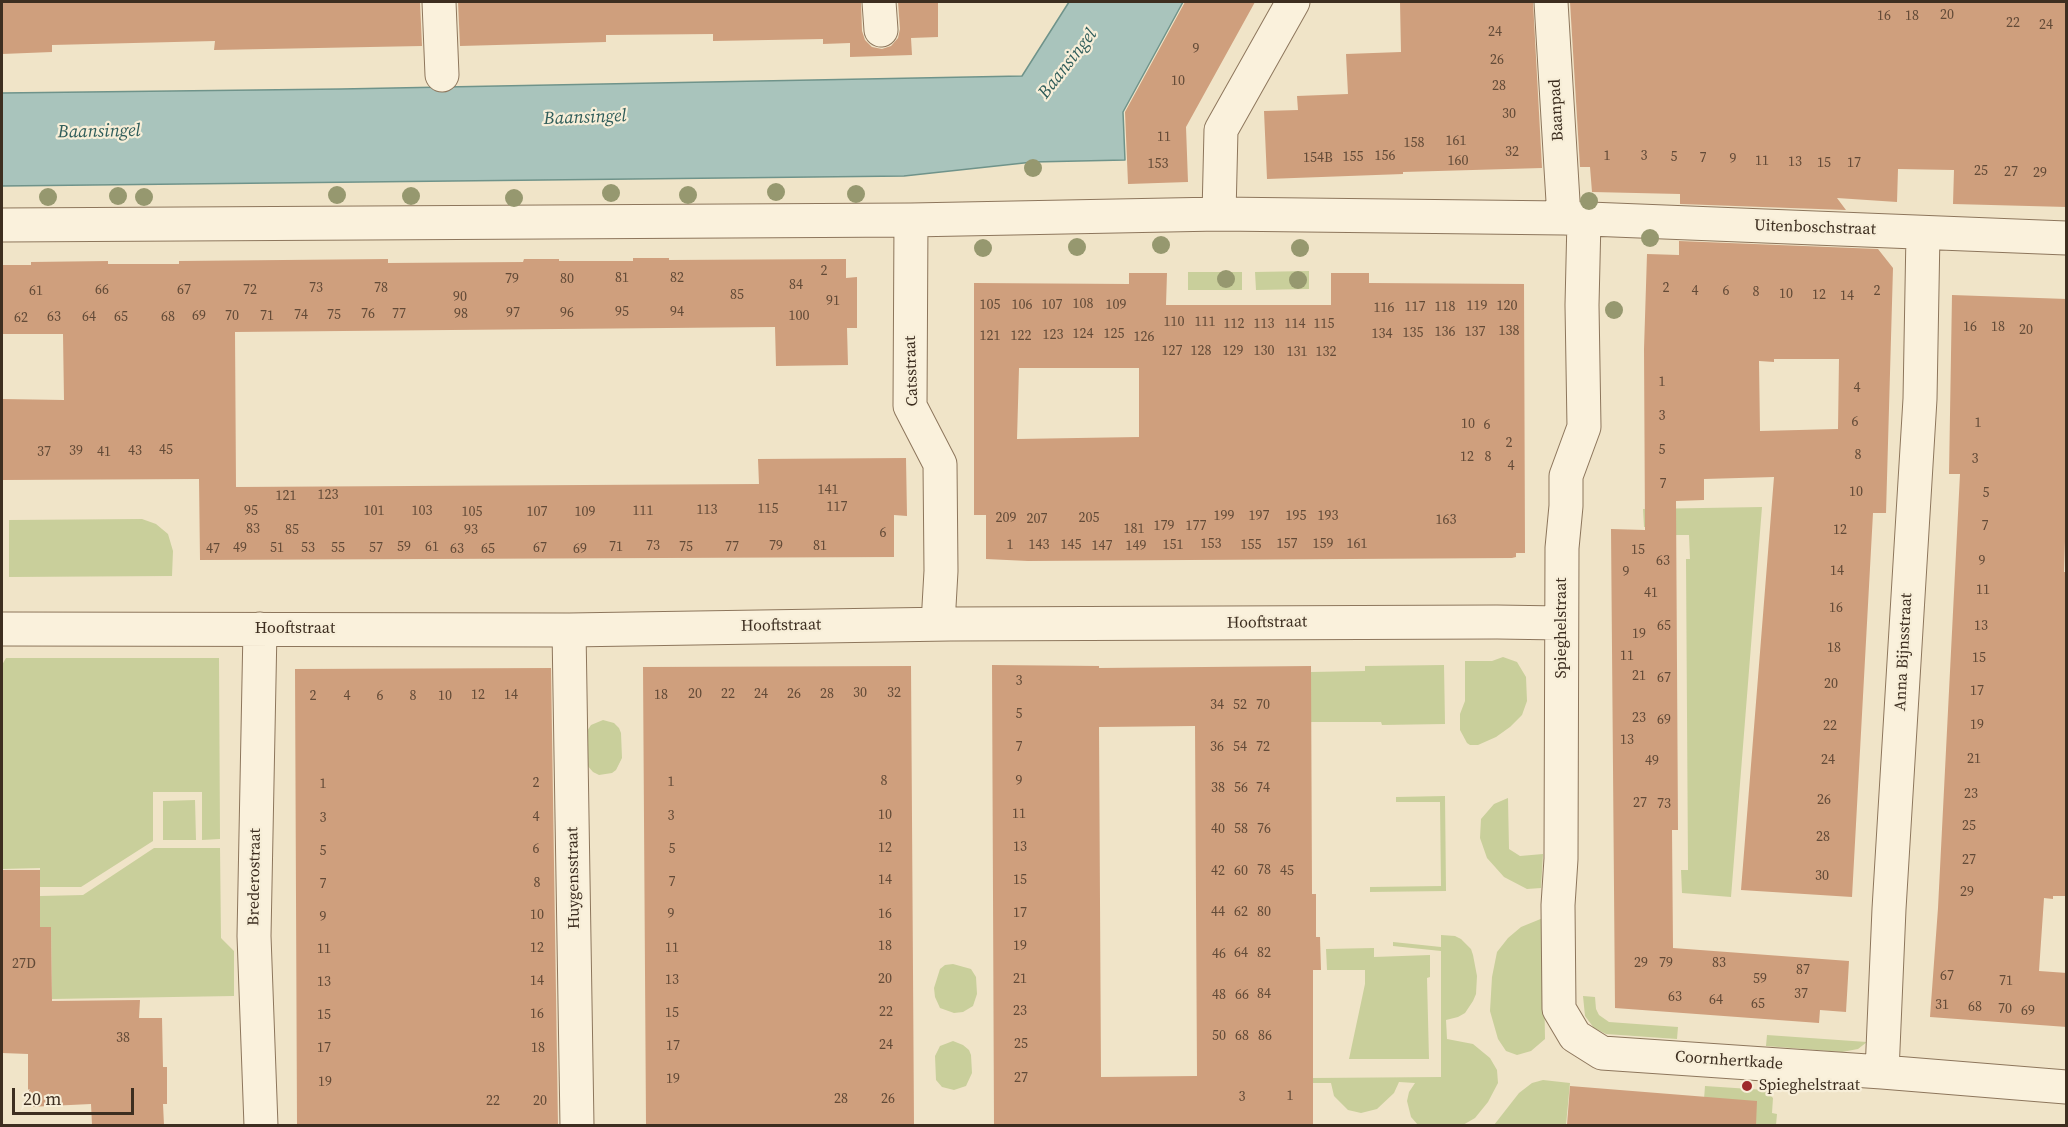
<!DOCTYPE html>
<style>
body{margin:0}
#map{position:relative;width:2068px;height:1127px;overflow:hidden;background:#f0e4c8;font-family:"Source Serif 4",serif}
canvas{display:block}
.frame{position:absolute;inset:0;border:3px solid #3d2e20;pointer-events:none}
.scale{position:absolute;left:12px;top:1088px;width:122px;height:27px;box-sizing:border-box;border:3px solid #3d2e20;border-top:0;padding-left:8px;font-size:18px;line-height:21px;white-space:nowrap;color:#3d2e20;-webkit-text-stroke:4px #f7eed8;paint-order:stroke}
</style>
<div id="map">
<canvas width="2068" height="1127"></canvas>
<div class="frame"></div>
<div class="scale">20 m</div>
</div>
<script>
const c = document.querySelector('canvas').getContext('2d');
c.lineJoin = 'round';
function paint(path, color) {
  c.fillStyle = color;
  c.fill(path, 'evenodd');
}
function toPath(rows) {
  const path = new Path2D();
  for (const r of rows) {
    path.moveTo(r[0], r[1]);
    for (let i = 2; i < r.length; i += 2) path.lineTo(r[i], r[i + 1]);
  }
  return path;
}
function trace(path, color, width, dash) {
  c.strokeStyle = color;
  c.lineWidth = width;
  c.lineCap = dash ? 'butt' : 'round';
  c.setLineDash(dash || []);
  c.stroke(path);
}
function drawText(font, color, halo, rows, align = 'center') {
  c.font = font + ' "Source Serif 4",serif';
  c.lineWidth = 4.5;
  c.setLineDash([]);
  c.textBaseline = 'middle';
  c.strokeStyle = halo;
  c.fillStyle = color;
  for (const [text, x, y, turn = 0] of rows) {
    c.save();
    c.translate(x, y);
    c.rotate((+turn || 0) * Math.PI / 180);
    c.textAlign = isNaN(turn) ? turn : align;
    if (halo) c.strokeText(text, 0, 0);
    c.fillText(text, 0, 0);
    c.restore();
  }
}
paint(toPath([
 [1309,271,1309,289,1256,290,1255,272],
 [1188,272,1242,272,1242,290,1188,290],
 [1762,507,1731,897,1682,893,1681,870,1688,870,1686,559,1690,559,1689,535,1676,535,1675,527,1644,527,1643,509],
 [142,519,156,524,168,534,173,551,172,576,9,577,9,520],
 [1503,657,1517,662,1526,677,1527,701,1522,715,1510,727,1496,737,1478,745,1470,745,1467,743,1460,730,1460,714,1465,701,1465,661,1492,661],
 [6,658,219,658,220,839,202,840,202,792,153,792,153,841,81,887,40,887,40,868,2,869,2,665],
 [1444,665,1445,724,1382,725,1381,722,1311,722,1311,672,1365,671,1365,666],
 [603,720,614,723,619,728,621,733,622,758,616,770,612,773,599,775,593,772,586,764,585,734,591,725],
 [1445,796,1446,891,1370,892,1370,887,1441,886,1440,802,1396,802,1396,797],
 [1508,798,1509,849,1520,856,1543,854,1541,888,1527,889,1504,877,1487,858,1480,838,1481,819,1494,804],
 [195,800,196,840,163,840,163,801],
 [154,848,220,848,221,938,234,951,234,996,52,999,51,927,40,927,40,896,83,895],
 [1543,918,1545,1039,1531,1051,1517,1055,1506,1051,1498,1039,1490,1011,1492,977,1497,952,1508,938,1521,927],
 [1441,935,1455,936,1461,939,1471,949,1473,955,1477,976,1476,994,1473,1001,1465,1013,1458,1017,1446,1020,1447,1039,1473,1044,1490,1058,1497,1070,1498,1083,1488,1102,1475,1118,1463,1125,1418,1125,1411,1117,1407,1101,1409,1092,1415,1083,1399,1082,1394,1093,1377,1109,1361,1113,1348,1110,1334,1096,1331,1083,1313,1083,1313,1078,1441,1077,1441,951,1393,946,1393,942,1441,947],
 [1374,948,1374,957,1430,955,1430,977,1427,978,1429,1059,1349,1059,1365,984,1365,970,1327,970,1326,949],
 [953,964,971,969,976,977,977,994,973,1006,963,1012,954,1013,940,1008,935,997,934,988,940,969,945,965],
 [1583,996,1595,997,1596,1009,1599,1015,1609,1022,1678,1027,1677,1039,1606,1034,1594,1028,1585,1016],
 [1767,1035,1867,1042,1858,1049,1842,1052,1766,1046],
 [953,1041,963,1045,969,1050,971,1055,972,1073,966,1086,954,1090,942,1087,936,1080,935,1056,940,1046],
 [1543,1080,1570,1083,1566,1125,1494,1125,1519,1093,1532,1083],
 [1705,1086,1765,1090,1773,1098,1772,1113,1777,1114,1776,1125,1702,1126]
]), '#c9cf9b');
const water = toPath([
 [1069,2,1183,2,1123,112,1125,160,1033,162,904,176,2,186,2,93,341,89,1022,76,1069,2]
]);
paint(water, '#a9c4bc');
trace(water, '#6f938a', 1.5);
paint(toPath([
 [2,2,420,2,422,46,214,50,215,41,52,45,52,52,2,54],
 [458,2,861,2,862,31,865,40,872,47,882,49,891,46,898,38,900,29,898,2,938,2,938,37,911,38,912,55,850,57,850,43,823,44,823,39,713,41,713,34,606,35,606,42,460,46],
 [1185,2,1255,2,1186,127,1188,182,1128,184,1125,112],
 [1400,2,1533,2,1542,168,1403,172,1403,174,1267,179,1264,111,1298,110,1297,96,1348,94,1346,54,1401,52],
 [1570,2,1606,3,1606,2,2067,2,2067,207,1953,204,1954,170,1898,169,1897,202,1837,198,1846,210,1680,204,1680,194,1592,192,1590,167,1580,167],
 [1679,241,1878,249,1893,268,1886,513,1873,513,1852,897,1741,890,1774,477,1704,479,1704,500,1676,501,1678,830,1672,830,1673,948,1849,961,1846,1012,1820,1010,1819,1023,1615,1008,1611,529,1645,530,1644,349,1647,254,1679,255],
 [1774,359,1839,359,1838,429,1760,431,1759,361,1774,362],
 [633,258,669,258,669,260,846,259,846,278,857,277,857,328,847,328,848,365,776,366,775,327,235,332,236,487,759,484,758,459,906,458,907,516,894,515,894,557,200,560,199,479,2,480,2,399,64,400,63,334,2,334,2,265,31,265,31,262,108,261,108,264,179,264,179,261,388,259,388,263,523,262,524,259,559,259,559,261,633,261],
 [1129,273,1167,273,1166,305,1331,305,1331,273,1369,273,1369,283,1524,284,1525,553,1516,553,1516,557,1512,558,1028,561,986,559,986,515,974,515,974,283,1129,284],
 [1019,368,1139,368,1139,437,1017,439],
 [1952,295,2067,299,2067,480,2064,572,2067,572,2067,896,2053,896,2053,899,2044,898,2039,971,2067,973,2067,1027,1930,1017,1938,908,1960,474,1949,474],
 [992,665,1099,666,1099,668,1311,666,1312,894,1316,894,1316,937,1320,937,1321,970,1313,970,1313,1125,994,1125],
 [1195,726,1197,1076,1101,1077,1099,727],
 [911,666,914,1125,646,1125,643,667],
 [551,668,558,1125,297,1125,295,669],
 [2,870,40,870,40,927,51,927,52,1001,140,1000,139,1018,162,1018,163,1067,167,1067,167,1104,163,1104,164,1125,92,1125,91,1104,28,1107,28,1054,2,1053],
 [1570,1086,1757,1101,1756,1125,1567,1125]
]), '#cf9f7d');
const street = toPath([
 [439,2,442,75],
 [879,2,881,30],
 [1551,2,1564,218],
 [1219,214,1221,130,1293,2],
 [1584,219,1582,305,1584,427,1566,476,1566,506,1562,548,1561,859,1558,905,1559,1009,1575,1036,1602,1053,1882,1072,2066,1087],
 [911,220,910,406,940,464,941,571,938,624],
 [2,225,911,220,1219,214,1564,218,2066,238],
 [2,629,569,630,950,624,1497,622,1561,623],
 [260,629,254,936,261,1126],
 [569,630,577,1126],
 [1882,1072,1889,909,1920,399,1923,233]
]);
trace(street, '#8d765c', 35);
trace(street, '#faf1dc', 33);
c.fillStyle = '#96986f';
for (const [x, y] of [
 [1033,168],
 [776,192],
 [611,193],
 [856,194],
 [337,195],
 [688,195],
 [118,196],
 [411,196],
 [48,197],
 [144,197],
 [514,198],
 [1589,201],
 [1650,238],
 [1161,245],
 [1077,247],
 [983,248],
 [1300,248],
 [1226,279],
 [1298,280],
 [1614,310]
]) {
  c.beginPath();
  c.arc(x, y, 9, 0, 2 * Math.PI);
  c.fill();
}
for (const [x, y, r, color] of [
 [1747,1086,6,"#9e2a2b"]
]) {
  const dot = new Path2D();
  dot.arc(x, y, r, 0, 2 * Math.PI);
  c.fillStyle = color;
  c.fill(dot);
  trace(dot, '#f7eed8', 2);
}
drawText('14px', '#624a37', null, [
 ["20",1947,15],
 ["16",1884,16],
 ["18",1912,16],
 ["22",2013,23],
 ["24",2046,25],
 ["24",1495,32],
 ["9",1196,49],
 ["26",1497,60],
 ["10",1178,81],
 ["28",1499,86],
 ["30",1509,114],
 ["11",1164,137],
 ["161",1456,141],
 ["158",1414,143],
 ["32",1512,152],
 ["156",1385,156],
 ["1",1607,156],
 ["3",1644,156],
 ["155",1353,157],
 ["5",1674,157],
 ["154B",1318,158],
 ["7",1703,158],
 ["9",1733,159],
 ["160",1458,161],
 ["11",1762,161],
 ["13",1795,162],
 ["15",1824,163],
 ["17",1854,163],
 ["153",1158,164],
 ["25",1981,171],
 ["27",2011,172],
 ["29",2040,173],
 ["2",824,271],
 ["81",622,278],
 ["82",677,278],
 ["79",512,279],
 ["80",567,279],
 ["84",796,285],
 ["73",316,288],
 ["78",381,288],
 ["2",1666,288],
 ["66",102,290],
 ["67",184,290],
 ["72",250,290],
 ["61",36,291],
 ["4",1695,291],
 ["6",1726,291],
 ["2",1877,291],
 ["8",1756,292],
 ["10",1786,294],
 ["85",737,295],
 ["12",1819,295],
 ["14",1847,296],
 ["90",460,297],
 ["91",833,301],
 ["108",1083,304],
 ["105",990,305],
 ["106",1022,305],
 ["107",1052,305],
 ["109",1116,305],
 ["119",1477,306],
 ["120",1507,306],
 ["117",1415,307],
 ["118",1445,307],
 ["116",1384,308],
 ["95",622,312],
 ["94",677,312],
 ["97",513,313],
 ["96",567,313],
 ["76",368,314],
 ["77",399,314],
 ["98",461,314],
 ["74",301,315],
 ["75",334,315],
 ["69",199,316],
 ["70",232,316],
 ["71",267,316],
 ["100",799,316],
 ["63",54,317],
 ["64",89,317],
 ["65",121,317],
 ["68",168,317],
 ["62",21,318],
 ["110",1174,322],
 ["111",1205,322],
 ["112",1234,324],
 ["113",1264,324],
 ["114",1295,324],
 ["115",1324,324],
 ["16",1970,327],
 ["18",1998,327],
 ["20",2026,330],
 ["138",1509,331],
 ["136",1445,332],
 ["137",1475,332],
 ["135",1413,333],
 ["124",1083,334],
 ["125",1114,334],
 ["134",1382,334],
 ["123",1053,335],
 ["121",990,336],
 ["122",1021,336],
 ["126",1144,337],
 ["127",1172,351],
 ["128",1201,351],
 ["129",1233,351],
 ["130",1264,351],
 ["131",1297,352],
 ["132",1326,352],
 ["1",1662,382],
 ["4",1857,388],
 ["3",1662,416],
 ["6",1855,422],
 ["1",1978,423],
 ["10",1468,424],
 ["6",1487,425],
 ["2",1509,443],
 ["45",166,450],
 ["5",1662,450],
 ["39",76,451],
 ["43",135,451],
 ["37",44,452],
 ["41",104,452],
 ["8",1858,455],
 ["12",1467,457],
 ["8",1488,457],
 ["3",1975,459],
 ["4",1511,466],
 ["7",1663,484],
 ["141",828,490],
 ["10",1856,492],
 ["5",1986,493],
 ["123",328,495],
 ["121",286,496],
 ["117",837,507],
 ["115",768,509],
 ["113",707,510],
 ["95",251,511],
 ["101",374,511],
 ["103",422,511],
 ["111",643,511],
 ["105",472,512],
 ["107",537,512],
 ["109",585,512],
 ["199",1224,516],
 ["197",1259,516],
 ["195",1296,516],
 ["193",1328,516],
 ["209",1006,518],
 ["205",1089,518],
 ["207",1037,519],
 ["163",1446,520],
 ["179",1164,526],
 ["177",1196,526],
 ["7",1985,526],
 ["83",253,529],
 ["181",1134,529],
 ["85",292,530],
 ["93",471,530],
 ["12",1840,530],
 ["6",883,533],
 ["153",1211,544],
 ["157",1287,544],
 ["159",1323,544],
 ["161",1357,544],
 ["1",1010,545],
 ["143",1039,545],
 ["145",1071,545],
 ["151",1173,545],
 ["155",1251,545],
 ["73",653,546],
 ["79",776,546],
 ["81",820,546],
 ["147",1102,546],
 ["149",1136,546],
 ["59",404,547],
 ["61",432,547],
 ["71",616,547],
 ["75",686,547],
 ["77",732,547],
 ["49",240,548],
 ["51",277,548],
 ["53",308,548],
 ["55",338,548],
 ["57",376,548],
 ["67",540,548],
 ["47",213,549],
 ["63",457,549],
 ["65",488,549],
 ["69",580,549],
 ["15",1638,550],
 ["63",1663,561],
 ["9",1982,561],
 ["14",1837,571],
 ["9",1626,572],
 ["11",1983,590],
 ["41",1651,593],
 ["16",1836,608],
 ["65",1664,626],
 ["13",1981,626],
 ["19",1639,634],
 ["18",1834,648],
 ["11",1627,656],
 ["15",1979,658],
 ["21",1639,676],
 ["67",1664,678],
 ["3",1019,681],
 ["20",1831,684],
 ["17",1977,691],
 ["30",860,693],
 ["32",894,693],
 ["20",695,694],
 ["22",728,694],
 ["24",761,694],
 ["26",794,694],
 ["28",827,694],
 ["12",478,695],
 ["14",511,695],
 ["18",661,695],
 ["2",313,696],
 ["4",347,696],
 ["6",380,696],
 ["8",413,696],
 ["10",445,696],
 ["34",1217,705],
 ["52",1240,705],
 ["70",1263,705],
 ["5",1019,714],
 ["23",1639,718],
 ["69",1664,720],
 ["19",1977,725],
 ["22",1830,726],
 ["13",1627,740],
 ["7",1019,747],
 ["36",1217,747],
 ["54",1240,747],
 ["72",1263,747],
 ["21",1974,759],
 ["24",1828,760],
 ["49",1652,761],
 ["8",884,781],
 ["9",1019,781],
 ["1",671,782],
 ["2",536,783],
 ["1",323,784],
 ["38",1218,788],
 ["56",1241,788],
 ["74",1263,788],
 ["23",1971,794],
 ["26",1824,800],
 ["27",1640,803],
 ["73",1664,804],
 ["11",1019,814],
 ["10",885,815],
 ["3",671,816],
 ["4",536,817],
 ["3",323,818],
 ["25",1969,826],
 ["40",1218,829],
 ["58",1241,829],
 ["76",1264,829],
 ["28",1823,837],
 ["13",1020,847],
 ["12",885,848],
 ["6",536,849],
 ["5",672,849],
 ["5",323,851],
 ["27",1969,860],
 ["78",1264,870],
 ["42",1218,871],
 ["60",1241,871],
 ["45",1287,871],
 ["30",1822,876],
 ["14",885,880],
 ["15",1020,880],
 ["7",672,882],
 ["8",537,883],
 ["7",323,884],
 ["29",1967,892],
 ["44",1218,912],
 ["62",1241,912],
 ["80",1264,912],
 ["17",1020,913],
 ["9",671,914],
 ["16",885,914],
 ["10",537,915],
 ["9",323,917],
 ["18",885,946],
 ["19",1020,946],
 ["12",537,948],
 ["11",672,948],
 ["11",324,949],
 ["64",1241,953],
 ["82",1264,953],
 ["46",1219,954],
 ["29",1641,963],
 ["79",1666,963],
 ["83",1719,963],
 ["27D",24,964],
 ["87",1803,970],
 ["67",1947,976],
 ["20",885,979],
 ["21",1020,979],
 ["59",1760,979],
 ["13",672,980],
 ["14",537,981],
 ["71",2006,981],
 ["13",324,982],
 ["84",1264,994],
 ["37",1801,994],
 ["48",1219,995],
 ["66",1242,995],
 ["63",1675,997],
 ["64",1716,1000],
 ["65",1758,1004],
 ["31",1942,1005],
 ["68",1975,1007],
 ["70",2005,1009],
 ["23",1020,1011],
 ["69",2028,1011],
 ["22",886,1012],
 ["15",672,1013],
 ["16",537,1014],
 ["15",324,1015],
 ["50",1219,1036],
 ["68",1242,1036],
 ["86",1265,1036],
 ["38",123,1038],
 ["25",1021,1044],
 ["24",886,1045],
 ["17",673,1046],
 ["17",324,1048],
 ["18",538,1048],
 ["27",1021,1078],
 ["19",673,1079],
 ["19",325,1082],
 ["1",1290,1096],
 ["3",1242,1097],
 ["28",841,1099],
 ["26",888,1099],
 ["22",493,1101],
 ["20",540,1101]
]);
drawText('16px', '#3d2e20', '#f7eed8', [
 ["Baanpad",1557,110,-93],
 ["Uitenboschstraat",1815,228,2],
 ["Catsstraat",912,371,-92],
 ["Hooftstraat",1267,623,-1],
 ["Hooftstraat",781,626,-1],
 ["Spieghelstraat",1562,628,-90],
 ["Hooftstraat",295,629],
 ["Anna Bijnsstraat",1904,652,-87],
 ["Brederostraat",255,877,-89],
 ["Huygensstraat",574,878,-91],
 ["Coornhertkade",1729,1061,4]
]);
drawText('16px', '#3d2e20', '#f7eed8', [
 ["Spieghelstraat",1759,1086]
], 'left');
drawText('italic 18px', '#2f5d5a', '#f7eed8', [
 ["Baansingel",1068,64,-52],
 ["Baansingel",585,118,-2],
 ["Baansingel",99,132,-1]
]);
</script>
